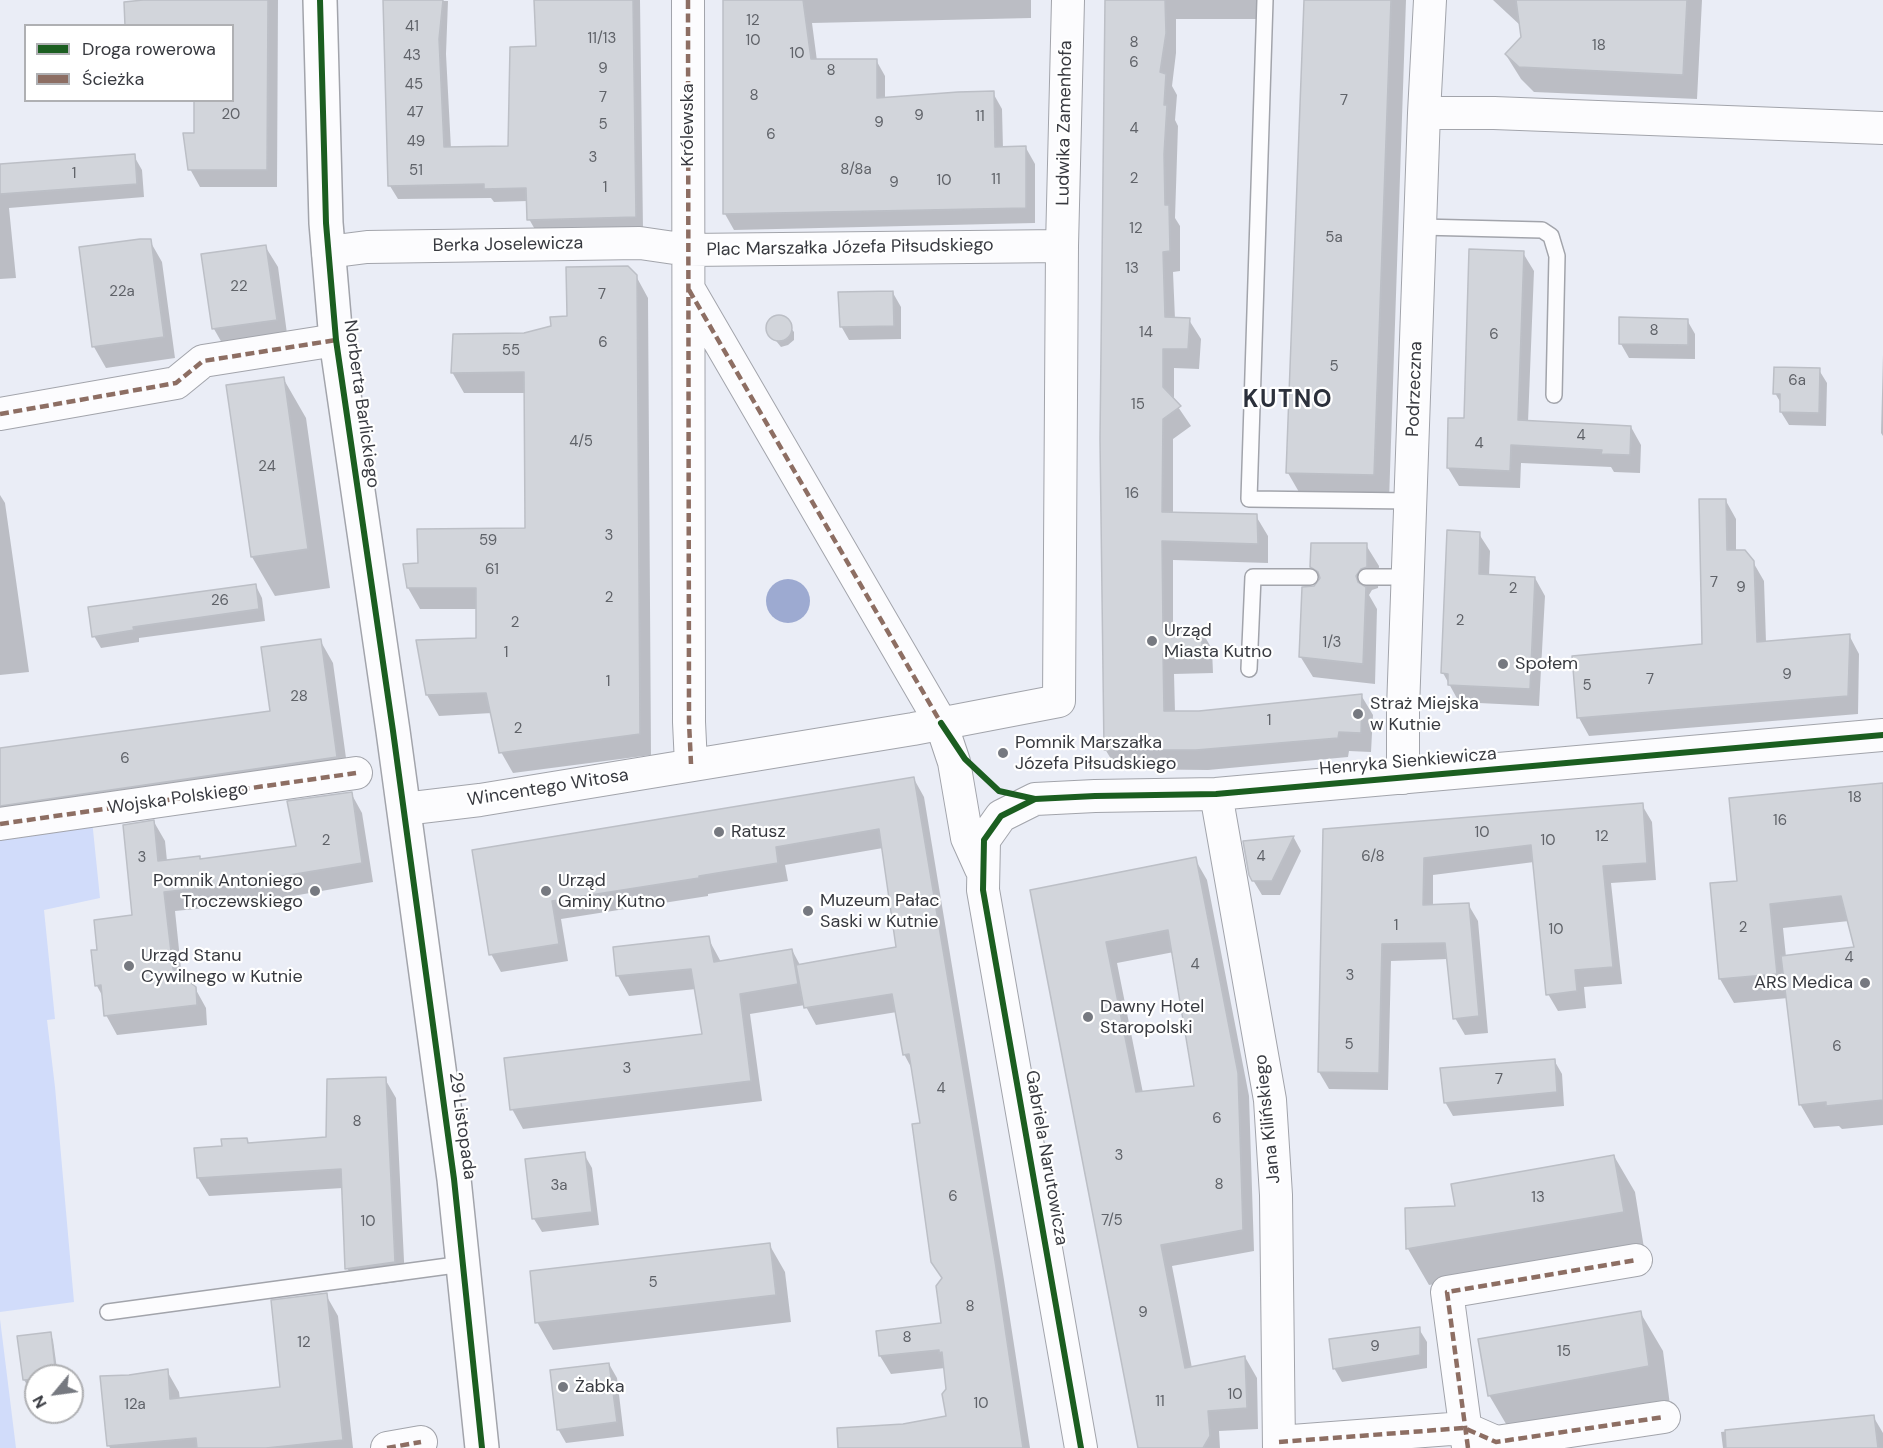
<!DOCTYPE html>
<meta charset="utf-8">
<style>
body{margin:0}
#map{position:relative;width:1883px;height:1448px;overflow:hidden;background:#eaedf6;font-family:"DM Sans",sans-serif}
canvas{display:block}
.legend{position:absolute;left:24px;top:24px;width:210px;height:78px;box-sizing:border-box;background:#fff;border:2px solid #afb0b3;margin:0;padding:8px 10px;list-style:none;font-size:18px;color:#383a40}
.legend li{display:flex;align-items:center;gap:12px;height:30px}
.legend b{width:30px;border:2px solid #afb0b3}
.north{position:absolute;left:24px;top:1364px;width:60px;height:60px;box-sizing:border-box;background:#fff;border:2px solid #afb0b3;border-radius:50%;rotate:241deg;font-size:16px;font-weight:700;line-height:24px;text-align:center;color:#383a40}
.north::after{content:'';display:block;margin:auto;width:21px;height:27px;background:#767980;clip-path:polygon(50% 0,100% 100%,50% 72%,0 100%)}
</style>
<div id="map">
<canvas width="1883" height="1448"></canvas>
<ul class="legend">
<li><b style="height:8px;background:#1b5e20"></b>Droga rowerowa</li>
<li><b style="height:8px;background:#8d6e63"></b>Ścieżka</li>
</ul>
<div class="north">N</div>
</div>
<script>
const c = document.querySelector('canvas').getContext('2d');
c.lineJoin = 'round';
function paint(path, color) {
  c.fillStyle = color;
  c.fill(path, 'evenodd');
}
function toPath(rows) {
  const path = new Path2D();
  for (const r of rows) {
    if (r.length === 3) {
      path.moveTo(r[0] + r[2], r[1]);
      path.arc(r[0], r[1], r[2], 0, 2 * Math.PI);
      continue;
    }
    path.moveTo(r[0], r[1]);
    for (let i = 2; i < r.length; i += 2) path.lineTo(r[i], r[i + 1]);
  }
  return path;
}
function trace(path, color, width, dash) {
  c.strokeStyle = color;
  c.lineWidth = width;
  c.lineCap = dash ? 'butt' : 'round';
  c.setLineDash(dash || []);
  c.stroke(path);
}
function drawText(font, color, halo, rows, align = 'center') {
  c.font = font + ' "DM Sans",sans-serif';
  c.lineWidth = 4.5;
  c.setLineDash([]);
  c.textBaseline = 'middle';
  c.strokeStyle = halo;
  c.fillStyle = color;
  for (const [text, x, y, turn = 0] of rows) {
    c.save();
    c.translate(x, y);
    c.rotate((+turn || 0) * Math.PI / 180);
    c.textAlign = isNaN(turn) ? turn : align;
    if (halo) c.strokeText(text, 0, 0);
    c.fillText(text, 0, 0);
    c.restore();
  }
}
paint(toPath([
 [92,820,100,898,44,910,55,1019,47,1020,55,1087,74,1302,0,1312,0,834],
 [0,1319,16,1448,0,1448]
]), '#d1dcfa');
paint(toPath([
 [788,601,22]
]), '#9daad1');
paint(toPath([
 [156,0,278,0,277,187,200,187,190,169,195,135,232,100,232,26],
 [385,0,448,1,446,54,451,149,510,148,537,47,535,0,640,0,643,230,537,233,529,219,528,201,494,202,491,198,398,199,390,186],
 [724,0,1031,0,1031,18,812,23,817,61,876,60,885,76,885,99,993,93,1002,109,1003,149,1026,148,1035,164,1035,223,734,230,725,214],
 [1106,0,1258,0,1258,19,1176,19,1176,53,1172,86,1177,95,1175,120,1178,126,1175,218,1180,226,1180,271,1173,272,1175,319,1189,320,1201,339,1199,369,1174,368,1174,401,1191,426,1173,439,1173,514,1256,516,1268,536,1268,563,1173,560,1173,630,1201,630,1212,649,1213,673,1174,674,1175,712,1199,713,1361,695,1373,715,1371,752,1349,751,1348,757,1208,770,1117,769,1105,749],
 [1305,0,1406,0,1389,501,1303,499,1288,473],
 [1493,0,1702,0,1697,99,1534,92,1521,79,1506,55,1522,37,1521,26],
 [134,156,142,170,144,197,9,208,16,278,0,279,0,166],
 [150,241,162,262,175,358,106,368,94,347],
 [265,246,278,267,288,341,226,350,214,329,203,256],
 [1523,253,1534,271,1528,422,1631,427,1641,445,1640,473,1614,472,1611,467,1521,463,1520,488,1459,486,1448,468],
 [636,276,648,298,651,755,513,773,501,752,492,713,439,716,427,695,478,640,478,609,420,609,408,588,419,565,526,529,526,393,464,393,452,372,524,334,552,327],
 [893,293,901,307,901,339,849,340,841,326],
 [775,316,782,317,794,332,794,340,788,345,781,347,768,331,769,321],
 [1687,320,1695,334,1695,359,1629,358,1621,344],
 [1883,354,1883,436,1881,433],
 [1819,370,1827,383,1826,426,1789,425,1781,412,1782,405,1775,393],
 [283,378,306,418,330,588,275,596,252,557],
 [0,495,5,503,29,672,0,675],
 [1726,501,1736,519,1736,552,1753,562,1764,581,1766,642,1849,635,1859,654,1858,714,1589,736,1579,718,1704,645],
 [1479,534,1490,551,1489,576,1535,578,1545,596,1539,706,1459,702,1443,673],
 [1366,545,1379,566,1378,588,1372,590,1369,595,1377,609,1375,684,1313,677,1300,656,1315,587,1320,581,1312,567],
 [256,586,262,598,265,621,139,638,139,642,101,648,94,636],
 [320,640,333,663,349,780,0,815,0,749,272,712],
 [914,779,924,797,1004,1280,1030,1448,854,1448,903,1425,948,1417,945,1368,891,1374,880,1356,943,1324,943,1279,922,1124,913,1071,904,1054,897,1012,816,1025,805,1005,750,1014,762,1101,523,1129,512,1109,704,1035,696,989,629,996,618,976,708,938,721,962,792,950,800,965,898,949,883,848,785,865,788,881,708,894,708,896,561,919,568,961,501,972,491,954,474,852],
 [1883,784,1883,1125,1842,1129,1839,1126,1814,1128,1800,1104,1788,998,1734,1003,1720,979,1738,882],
 [1849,921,1856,948,1786,957,1783,928],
 [351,793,362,813,373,882,247,904,175,911,182,978,195,988,206,1008,207,1025,117,1035,106,1015,104,999,97,986,93,952,99,952,134,917,154,822,165,841,167,861,201,861,298,847],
 [1642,805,1652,822,1656,880,1611,883,1622,984,1584,987,1586,1008,1558,1011,1548,994,1534,862,1433,875,1433,906,1468,904,1478,921,1488,1033,1465,1035,1455,1018,1449,959,1391,961,1388,1090,1329,1089,1319,1072,1324,830],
 [1294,838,1301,851,1280,895,1262,895,1250,875,1244,843],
 [1195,859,1207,880,1249,1096,1254,1251,1172,1266,1192,1368,1245,1357,1257,1378,1258,1429,1219,1431,1220,1448,1140,1448,1032,891],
 [1174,952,1196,1087,1143,1093,1117,963],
 [1554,1060,1562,1074,1564,1106,1453,1116,1445,1102],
 [385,1079,396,1098,405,1281,358,1287,347,1268,343,1188,209,1196,198,1178,246,1139,249,1144,328,1139],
 [584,1154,592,1168,599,1225,542,1232,534,1219],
 [1614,1156,1635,1192,1644,1248,1429,1285,1408,1249,1407,1209,1457,1207],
 [769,1244,785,1272,791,1322,553,1350,537,1322],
 [326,1295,338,1316,353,1448,110,1448,109,1446,129,1376,167,1371,179,1392,180,1400,282,1388],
 [1640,1312,1663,1351,1670,1405,1512,1434,1489,1395],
 [1419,1329,1427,1342,1427,1368,1342,1382,1334,1368],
 [50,1333,53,1340,58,1376,36,1376,36,1385,28,1386,24,1380],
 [609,1364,617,1378,624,1436,566,1443,558,1429],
 [1873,1416,1883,1433,1883,1448,1723,1448,1721,1432]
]), '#0003');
const building = toPath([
 [143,0,268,0,267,170,188,170,183,133,194,133,194,100,232,100,232,26,125,26,124,2,143,0],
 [383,0,443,0,439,39,444,147,508,146,510,47,536,46,534,0,633,0,636,217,527,220,526,188,484,189,484,184,388,186,383,0],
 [723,0,803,0,811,59,877,59,877,98,958,92,994,91,995,147,1026,146,1026,208,723,214,723,0],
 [1105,0,1165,0,1166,33,1160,72,1166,74,1164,105,1167,105,1164,154,1165,205,1169,205,1170,251,1163,252,1165,317,1190,318,1188,349,1163,349,1163,387,1181,406,1163,419,1162,512,1257,514,1258,544,1162,541,1163,628,1202,628,1202,654,1163,654,1164,711,1199,711,1362,694,1361,733,1339,732,1338,738,1196,750,1104,750,1100,439,1105,0],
 [1304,0,1391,0,1374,475,1286,473,1304,0],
 [1516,0,1687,0,1683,75,1519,67,1505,54,1521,37,1516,0],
 [135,154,137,184,0,194,0,164,135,154],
 [140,239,151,239,164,337,92,347,79,247,140,239],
 [266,245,277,320,212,329,201,254,266,245],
 [1469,249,1524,251,1518,420,1631,426,1630,455,1601,454,1602,450,1511,445,1510,471,1447,468,1448,418,1464,418,1469,249],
 [628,266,637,275,640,734,499,753,486,693,426,695,416,640,476,638,476,588,407,588,403,564,418,563,417,529,525,528,524,372,451,373,453,334,524,333,551,326,550,317,567,316,566,267,628,266],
 [893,291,894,326,840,327,838,292,893,291],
 [779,328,13],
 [1619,317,1688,319,1688,345,1619,344,1619,317],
 [1774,367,1820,368,1819,413,1780,412,1780,394,1773,394,1774,367],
 [284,377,308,549,251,557,226,385,284,377],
 [1699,499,1726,499,1727,550,1745,550,1754,561,1757,642,1850,634,1848,696,1577,718,1572,656,1702,644,1699,499],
 [1447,530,1480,532,1479,574,1535,577,1530,689,1448,685,1448,674,1441,673,1447,530],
 [1311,543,1367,543,1367,567,1361,569,1356,576,1358,582,1366,587,1363,664,1299,657,1302,587,1314,586,1320,578,1318,572,1310,567,1311,543],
 [256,584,259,609,133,627,134,630,92,637,88,607,256,584],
 [321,639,337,757,0,806,0,748,270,711,261,647,321,639],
 [914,777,995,1261,1023,1448,838,1448,837,1428,903,1424,946,1416,942,1394,946,1389,942,1352,939,1353,939,1350,879,1356,876,1331,941,1323,936,1286,942,1278,931,1262,912,1124,920,1123,909,1054,903,1055,892,994,804,1008,796,965,896,947,879,829,776,847,778,863,699,876,699,878,552,901,559,944,489,955,472,850,914,777],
 [1883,783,1883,1100,1826,1106,1826,1102,1799,1105,1781,956,1854,947,1841,896,1770,904,1777,974,1719,979,1710,883,1737,881,1729,798,1883,783],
 [352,792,362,863,235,884,164,892,173,969,196,987,197,1005,104,1016,101,985,95,986,91,950,97,950,94,920,132,915,123,825,154,820,158,861,200,856,200,859,296,846,287,801,352,792],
 [1643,803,1647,863,1603,866,1613,967,1575,970,1577,991,1546,995,1531,845,1424,858,1423,905,1469,903,1479,1016,1453,1019,1445,943,1382,944,1379,1073,1318,1072,1323,829,1643,803],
 [1294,836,1272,881,1252,881,1249,875,1243,841,1294,836],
 [1196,857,1238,1073,1243,1230,1161,1245,1185,1368,1245,1356,1247,1408,1208,1411,1210,1436,1203,1448,1138,1448,1030,890,1196,857],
 [1168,930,1194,1086,1136,1092,1106,942,1168,930],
 [709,936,714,962,792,949,798,984,740,994,751,1081,510,1110,504,1058,702,1034,691,969,616,976,613,947,709,936],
 [1555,1059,1557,1092,1444,1103,1440,1068,1555,1059],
 [386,1077,395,1262,345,1269,341,1169,197,1178,194,1148,222,1146,221,1139,247,1138,248,1143,326,1137,327,1079,386,1077],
 [585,1152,592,1212,532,1219,525,1159,585,1152],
 [1614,1155,1624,1212,1406,1249,1405,1208,1455,1206,1451,1184,1614,1155],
 [770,1243,776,1295,535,1323,530,1271,770,1243],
 [327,1293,343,1440,266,1448,197,1448,196,1438,107,1446,100,1376,129,1375,168,1369,170,1399,280,1387,271,1300,327,1293],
 [1641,1311,1649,1366,1488,1396,1478,1339,1641,1311],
 [1420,1327,1420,1355,1333,1369,1329,1339,1420,1327],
 [51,1332,56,1376,36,1376,36,1379,23,1380,17,1336,51,1332],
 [609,1363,617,1422,557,1430,550,1370,609,1363],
 [1874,1415,1878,1448,1726,1448,1725,1430,1874,1415]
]);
paint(building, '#d2d5db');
trace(building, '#bcbfc6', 1.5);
const lane = toPath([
 [1265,0,1249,499,1411,501],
 [1421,227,1542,230,1551,236,1557,256,1554,395],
 [1366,577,1408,577],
 [1249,669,1253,577,1310,577],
 [108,1312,463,1264]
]);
const street = toPath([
 [688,0,689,722,691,764],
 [1424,113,1494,113,1883,128],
 [328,252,367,247,640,243,688,250,1062,246],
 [690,291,941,723,954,762,967,838,981,869],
 [0,414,176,383,203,361,336,340],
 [1403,778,1403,709,1424,113,1430,0],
 [1216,794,1270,1100,1276,1195,1279,1448],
 [404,809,480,800,913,729,1059,701,1062,246,1068,0],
 [0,824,356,773],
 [1279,1442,1464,1428,1496,1442,1664,1417],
 [1468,1447,1447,1292,1636,1260],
 [387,1448,421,1442],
 [1081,1448,983,890,984,840,1001,816,1035,799,1095,796,1216,794,1883,735]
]);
const secondary = toPath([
 [320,0,326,223,336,340,393,731,454,1179,482,1448]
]);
trace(lane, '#a2a4ab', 18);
trace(street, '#a2a4ab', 34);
trace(secondary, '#a2a4ab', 36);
trace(lane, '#fcfcfe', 15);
trace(street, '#fcfcfe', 32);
trace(secondary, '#fcfcfe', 33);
trace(toPath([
 [688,0,689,722,691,764],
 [689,290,941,723],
 [0,414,176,383,203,361,336,340],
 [0,824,356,773],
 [1279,1442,1464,1428,1496,1442,1664,1417],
 [387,1448,421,1442],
 [1468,1448,1447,1292,1636,1260]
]), '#8d6e63', 4.5, [9, 4.5]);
trace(toPath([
 [320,0,326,223,336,340,393,731,454,1179,482,1448],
 [941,723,965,759,999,791,1035,799],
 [1081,1448,983,890,984,840,1001,816,1035,799,1095,796,1216,794,1883,735]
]), '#1b5e20', 6);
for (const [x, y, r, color] of [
 [1152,641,6,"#767980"],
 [1503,664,6,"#767980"],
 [1358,714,6,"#767980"],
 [1003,753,6,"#767980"],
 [719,832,6,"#767980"],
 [315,891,6,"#767980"],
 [546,891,6,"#767980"],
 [808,911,6,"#767980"],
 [129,966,6,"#767980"],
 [1865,983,6,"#767980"],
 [1088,1017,6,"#767980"],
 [563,1387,6,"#767980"]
]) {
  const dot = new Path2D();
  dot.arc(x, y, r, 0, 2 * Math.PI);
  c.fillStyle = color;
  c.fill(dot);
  trace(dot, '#fff', 2);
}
drawText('15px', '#5f6268', null, [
 ["12",753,21],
 ["41",412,27],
 ["11/13",602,39],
 ["10",753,41],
 ["8",1134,43],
 ["18",1599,46],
 ["10",797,54],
 ["43",412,56],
 ["6",1134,63],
 ["9",603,69],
 ["8",831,71],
 ["45",414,85],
 ["8",754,96],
 ["7",603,98],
 ["7",1344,101],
 ["47",415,113],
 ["20",231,115],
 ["9",919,116],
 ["11",980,117],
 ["9",879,123],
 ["5",603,125],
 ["4",1134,129],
 ["6",771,135],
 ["49",416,142],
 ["3",593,158],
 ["8/8a",856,170],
 ["51",416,171],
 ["1",74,174],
 ["2",1134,179],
 ["11",996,180],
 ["10",944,181],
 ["9",894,183],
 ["1",605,188],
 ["12",1136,229],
 ["5a",1334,238],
 ["13",1132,269],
 ["22",239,287],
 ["22a",122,292],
 ["7",602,295],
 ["8",1654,331],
 ["14",1146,333],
 ["6",1494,335],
 ["6",603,343],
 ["55",511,351],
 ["5",1334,367],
 ["6a",1797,381],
 ["15",1138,405],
 ["4",1581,436],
 ["4/5",581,442],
 ["4",1479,444],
 ["24",267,467],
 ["16",1132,494],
 ["3",609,536],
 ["59",488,541],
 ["61",492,570],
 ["7",1714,583],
 ["9",1741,588],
 ["2",1513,589],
 ["2",609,598],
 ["26",220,601],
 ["2",1460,621],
 ["2",515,623],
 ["1/3",1332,643],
 ["1",506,653],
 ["9",1787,675],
 ["7",1650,680],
 ["1",608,682],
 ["5",1587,686],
 ["28",299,697],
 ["1",1269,721],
 ["2",518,729],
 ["6",125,759],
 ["18",1855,798],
 ["16",1780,821],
 ["10",1482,833],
 ["12",1602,837],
 ["2",326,841],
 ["10",1548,841],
 ["4",1261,857],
 ["6/8",1373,857],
 ["3",142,858],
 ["1",1396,926],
 ["2",1743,928],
 ["10",1556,930],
 ["4",1849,958],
 ["4",1195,965],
 ["3",1350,976],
 ["5",1349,1045],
 ["6",1837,1047],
 ["3",627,1069],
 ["7",1499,1080],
 ["4",941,1089],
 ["6",1217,1119],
 ["8",357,1122],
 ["3",1119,1156],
 ["8",1219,1185],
 ["3a",559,1186],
 ["6",953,1197],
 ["13",1538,1198],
 ["7/5",1112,1221],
 ["10",368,1222],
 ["5",653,1283],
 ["8",970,1307],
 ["9",1143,1313],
 ["8",907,1338],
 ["12",304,1343],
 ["9",1375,1347],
 ["15",1564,1352],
 ["10",1235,1395],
 ["11",1160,1402],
 ["10",981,1404],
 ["12a",135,1405]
]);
drawText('18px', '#383a40', '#fff', [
 ["Ludwika Zamenhofa",1065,123,-89],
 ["Królewska",688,125,-90],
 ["Berka Joselewicza",508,245,-1],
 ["Plac Marszałka Józefa Piłsudskiego",850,248,-1],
 ["Podrzeczna",1415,389,-88],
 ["Norberta Barlickiego",361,404,82],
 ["Henryka Sienkiewicza",1408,762,-5],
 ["Wincentego Witosa",548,788,-9],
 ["Wojska Polskiego",178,799,-8],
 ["Jana Kilińskiego",1268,1119,-96],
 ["29 Listopada",462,1126,82],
 ["Gabriela Narutowicza",1046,1158,80]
]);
drawText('18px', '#383a40', '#fff', [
 ["Urząd",1164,631],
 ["Miasta Kutno",1164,652],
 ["Społem",1515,664],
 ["Straż Miejska",1370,704],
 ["w Kutnie",1370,725],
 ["Pomnik Marszałka",1015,743],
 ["Józefa Piłsudskiego",1015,764],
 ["Ratusz",731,832],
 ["Pomnik Antoniego",303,881,"right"],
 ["Troczewskiego",303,902,"right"],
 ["Urząd",558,881],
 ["Gminy Kutno",558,902],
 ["Muzeum Pałac",820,901],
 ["Saski w Kutnie",820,922],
 ["Urząd Stanu",141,956],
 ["Cywilnego w Kutnie",141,977],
 ["ARS Medica",1853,983,"right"],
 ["Dawny Hotel",1100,1007],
 ["Staropolski",1100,1028],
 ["Żabka",575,1387]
], 'left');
c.letterSpacing = '1.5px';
drawText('bold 24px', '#2b303b', '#fff', [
 ["KUTNO",1288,401]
]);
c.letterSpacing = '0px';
</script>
